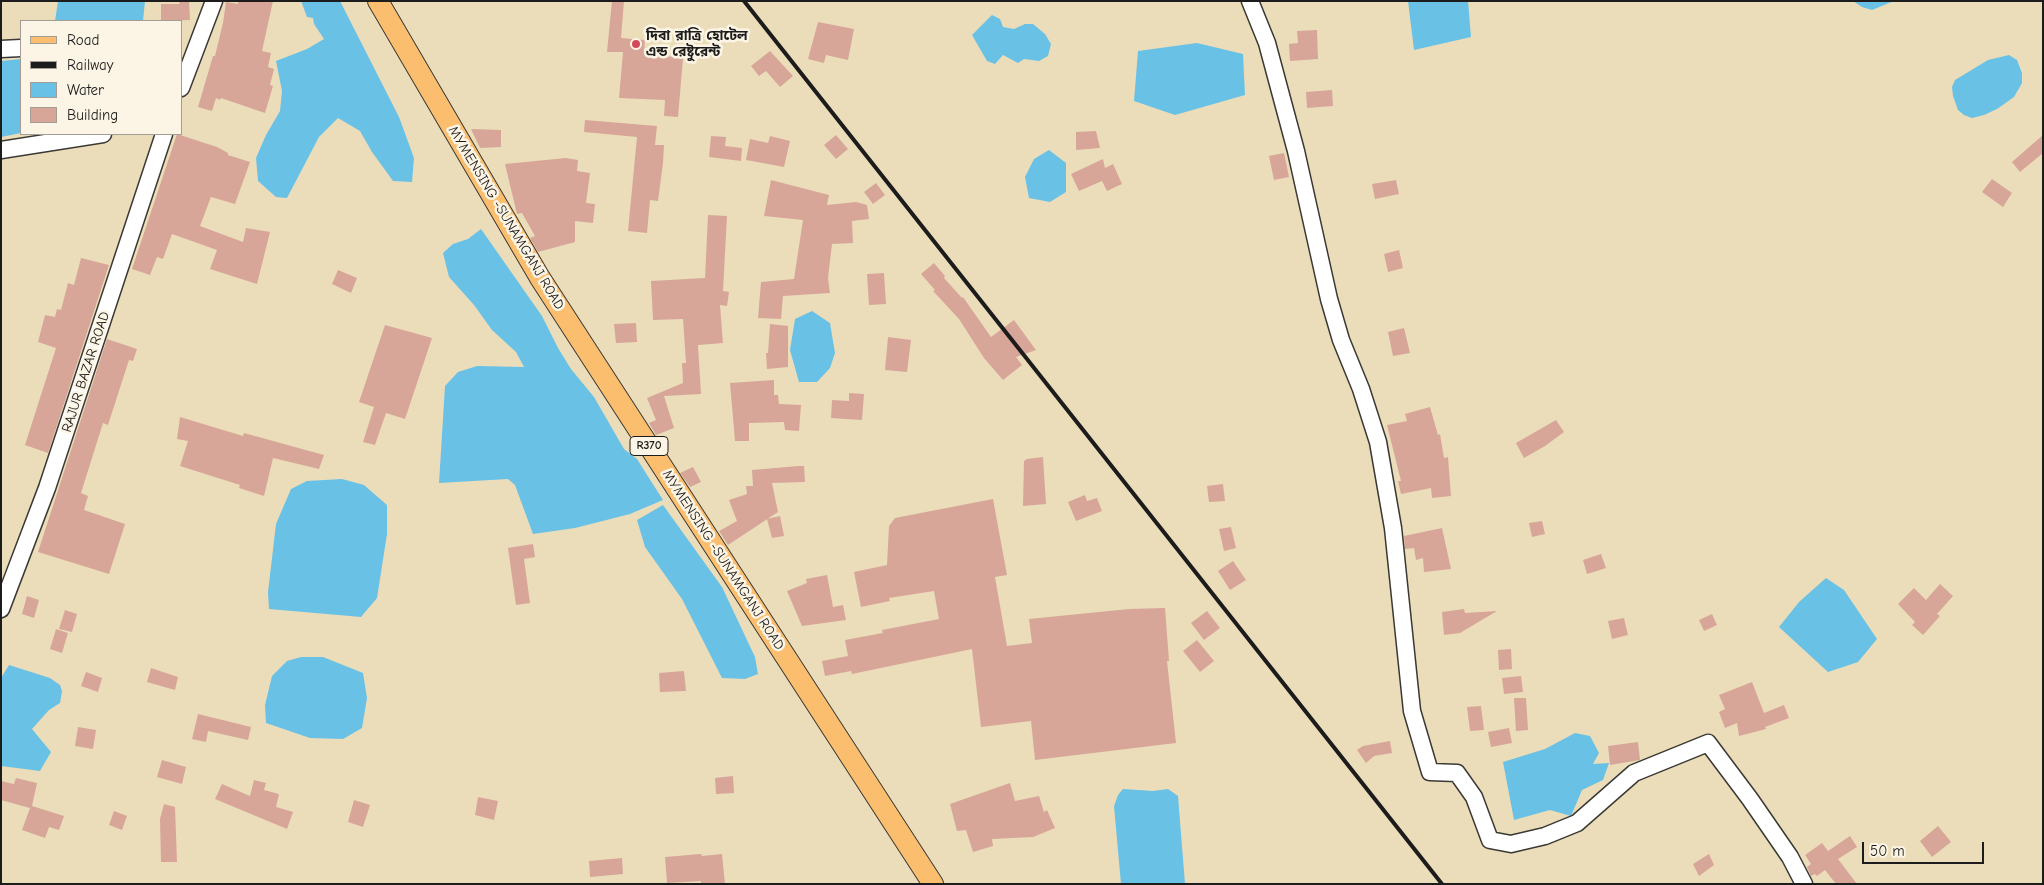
<!DOCTYPE html>
<meta charset="utf-8">
<style>
body{margin:0}
#map{position:relative;width:2044px;height:885px;overflow:hidden;background:#ebddba;font-family:"Comic Neue",sans-serif}
canvas{display:block}
.frame{position:absolute;inset:0;border:2px solid #1c1c1c;pointer-events:none}
.legend{position:absolute;left:20px;top:20px;width:162px;height:115px;box-sizing:border-box;background:#fcf5e5;border:1px solid #a29e95;margin:0;padding:6px 9px;list-style:none;font-size:15px;color:#1c1c1c}
.legend li{display:flex;align-items:center;gap:10px;height:25px}
.legend b{width:25px;border:1px solid #a29e95}
.scale{position:absolute;left:1862px;top:842px;width:122px;height:22px;box-sizing:border-box;border:2px solid #1c1c1c;border-top:0;padding-left:6px;font-size:15px;line-height:18px;white-space:nowrap;color:#1c1c1c;-webkit-text-stroke:4px #fcf5e5;paint-order:stroke}
</style>
<div id="map">
<canvas width="2044" height="885"></canvas>
<div class="frame"></div>
<ul class="legend">
<li><b style="height:6px;background:#fbbe6e"></b>Road</li>
<li><b style="height:6px;background:#1c1c1c"></b>Railway</li>
<li><b style="height:14px;background:#69c1e6"></b>Water</li>
<li><b style="height:14px;background:#d7a699"></b>Building</li>
</ul>
<div class="scale">50 m</div>
</div>
<script>
const c = document.querySelector('canvas').getContext('2d');
c.lineJoin = 'round';
function paint(path, color) {
  c.fillStyle = color;
  c.fill(path, 'evenodd');
}
function toPath(rows) {
  const path = new Path2D();
  for (const r of rows) {
    path.moveTo(r[0], r[1]);
    for (let i = 2; i < r.length; i += 2) path.lineTo(r[i], r[i + 1]);
  }
  return path;
}
function trace(path, color, width, dash) {
  c.strokeStyle = color;
  c.lineWidth = width;
  c.lineCap = dash ? 'butt' : 'round';
  c.setLineDash(dash || []);
  c.stroke(path);
}
function drawText(font, color, halo, rows, align = 'center') {
  c.font = font + ' "Comic Neue","Noto Sans Bengali",sans-serif';
  c.lineWidth = 5;
  c.setLineDash([]);
  c.textBaseline = 'middle';
  c.strokeStyle = halo;
  c.fillStyle = color;
  for (const [text, x, y, turn = 0] of rows) {
    c.save();
    c.translate(x, y);
    c.rotate((+turn || 0) * Math.PI / 180);
    c.textAlign = isNaN(turn) ? turn : align;
    if (halo) c.strokeText(text, 0, 0);
    c.fillText(text, 0, 0);
    c.restore();
  }
}
paint(toPath([
 [58,1,145,1,143,21,55,21],
 [301,1,340,1,399,117,414,158,412,182,393,181,372,152,360,131,338,118,319,137,287,198,276,197,258,181,256,158,266,135,280,111,282,91,276,61,307,49,324,39,314,24,313,18,307,17],
 [1408,1,1468,1,1471,37,1414,50],
 [1853,1,1894,1,1872,10,1862,7],
 [992,15,1000,19,1003,27,1014,29,1025,24,1033,24,1045,34,1051,44,1048,56,1039,61,1024,59,1018,63,1003,55,995,64,987,61,972,35],
 [1197,43,1243,54,1245,95,1175,115,1134,101,1138,51],
 [2009,55,2017,60,2022,73,2022,83,2014,97,1997,109,1984,115,1972,118,1964,115,1958,110,1953,96,1952,87,1955,80,1988,60],
 [21,59,21,133,1,137,1,61],
 [1049,150,1066,163,1066,192,1050,202,1029,198,1025,177,1034,159],
 [481,229,542,316,558,348,571,369,594,397,624,449,637,459,663,500,630,514,575,528,533,534,515,485,508,479,439,483,445,386,458,372,477,366,524,367,516,352,492,330,474,305,449,277,443,253,453,244,468,239],
 [812,311,830,323,835,353,830,368,817,382,799,382,790,350,795,319],
 [342,479,364,485,387,505,387,534,377,598,361,617,269,609,268,592,276,524,291,489,307,481],
 [663,505,722,587,755,657,758,674,745,679,722,678,682,599,645,547,637,520],
 [1826,578,1844,590,1877,639,1858,662,1828,672,1779,627,1799,602],
 [301,657,323,657,363,673,367,698,362,728,343,739,310,738,266,723,265,705,272,676,287,661],
 [9,665,50,678,60,685,62,691,60,703,49,710,32,729,51,752,40,771,1,766,1,678],
 [1575,733,1590,736,1599,753,1593,764,1609,763,1603,780,1582,790,1571,816,1550,810,1514,820,1503,762,1545,749],
 [1123,789,1153,791,1168,789,1178,796,1185,884,1121,884,1114,806,1118,795]
]), '#69c1e6');
paint(toPath([
 [180,1,189,1,190,20,161,21,161,4,179,4],
 [238,1,273,1,262,51,271,53,268,67,274,69,270,85,273,86,265,113,221,98,220,100,216,98,212,111,198,107,213,56,215,56,223,23,226,2,238,4],
 [612,1,624,1,621,38,645,40,644,53,648,54,683,58,678,117,664,116,665,100,619,98,623,52,607,52],
 [818,22,854,29,848,60,826,55,824,63,808,59],
 [1317,30,1318,59,1290,61,1289,44,1298,43,1297,31],
 [770,51,793,76,780,87,766,71,759,76,751,66],
 [1332,90,1333,106,1307,108,1306,92],
 [585,120,657,126,655,145,664,145,663,163,658,201,650,200,647,233,628,231,637,137,584,132],
 [471,129,501,130,501,147,480,148],
 [1096,131,1100,148,1076,150,1076,132],
 [177,134,217,147,228,153,228,155,250,162,235,204,211,197,200,226,243,242,246,228,270,232,257,284,210,269,217,250,172,234,163,259,157,257,150,275,132,269],
 [836,135,848,149,836,159,824,145],
 [2043,135,2043,153,2020,172,2012,162],
 [711,136,726,137,725,146,742,148,741,161,709,157],
 [770,136,790,141,784,167,746,160,750,139,768,143],
 [1284,153,1289,177,1274,180,1269,156],
 [566,158,578,160,577,171,590,173,586,203,595,204,593,223,575,221,575,242,538,252,530,238,535,236,522,213,517,214,505,164],
 [1103,159,1105,168,1113,164,1122,184,1107,191,1102,181,1079,191,1071,174],
 [1992,179,2012,193,2003,207,1982,192],
 [771,180,829,195,827,205,856,202,867,205,869,219,852,221,853,243,832,244,828,278,830,293,783,296,781,319,758,318,761,282,794,279,803,220,764,216],
 [1396,180,1399,194,1375,199,1372,184],
 [876,183,885,195,873,204,864,192],
 [708,215,727,216,723,291,729,292,727,306,720,305,723,343,698,345,701,394,664,396,674,428,656,435,649,423,656,420,647,398,683,383,682,363,686,363,683,319,653,320,651,281,705,278],
 [1399,250,1403,268,1388,272,1384,254],
 [81,258,109,265,48,453,25,445,56,348,38,342,45,315,55,317,57,309,61,310,68,283,74,285],
 [934,263,945,276,944,278,962,298,963,297,991,337,1014,320,1036,350,1016,357,1022,365,1003,380,984,358,959,319,933,291,935,290,921,274],
 [338,270,357,278,351,293,332,284],
 [884,273,886,304,869,305,867,274],
 [636,323,637,342,616,343,614,324],
 [770,324,788,326,788,367,767,369,766,353,768,353],
 [385,325,432,338,405,419,386,413,375,445,363,442,374,407,359,402],
 [1404,328,1410,353,1393,356,1388,332],
 [888,337,911,340,907,372,885,370],
 [107,339,137,349,133,361,129,360,108,425,103,423,81,493,88,496,84,510,125,524,109,574,38,552],
 [774,380,774,395,778,395,779,404,801,405,799,431,785,430,784,422,749,423,749,441,735,441,730,383],
 [849,393,864,394,862,420,831,418,832,400,849,401],
 [1430,407,1438,435,1440,434,1444,458,1448,457,1451,496,1432,498,1431,488,1401,494,1398,481,1401,481,1387,425,1407,421,1405,414],
 [180,417,243,436,244,433,324,455,319,469,273,458,264,496,239,488,240,485,180,466,188,441,177,439],
 [1556,420,1564,432,1545,446,1524,458,1516,443],
 [1043,457,1046,504,1023,506,1024,461,1027,459],
 [798,466,804,466,805,482,772,483,778,512,728,545,719,531,737,521,729,500,747,494,746,486,753,486,752,470],
 [693,467,701,482,690,487,680,473],
 [1223,484,1225,501,1209,502,1207,486],
 [1085,495,1087,501,1097,498,1102,511,1076,521,1068,502],
 [993,499,1007,575,995,577,1007,646,1032,643,1029,619,1129,609,1165,608,1169,661,1167,661,1176,743,1035,760,1031,721,981,727,972,649,852,674,851,671,825,676,822,661,848,656,845,640,883,633,882,630,939,619,934,591,889,598,890,601,861,607,854,572,887,565,889,526,895,518],
 [780,516,784,536,772,538,767,519],
 [1542,521,1545,534,1532,537,1529,523],
 [1231,527,1236,548,1224,551,1219,529],
 [1442,528,1451,569,1424,572,1423,558,1416,560,1414,548,1405,549,1404,536],
 [533,544,535,557,524,559,530,603,516,605,508,548],
 [1601,554,1606,568,1587,574,1583,560],
 [1233,561,1246,580,1230,590,1218,571],
 [827,575,833,607,843,605,846,620,802,626,787,591,807,583,806,579],
 [1940,584,1953,596,1937,614,1940,616,1923,635,1912,625,1915,622,1898,604,1914,588,1926,600],
 [27,596,39,600,34,618,22,614],
 [1464,609,1465,613,1497,611,1460,633,1444,635,1442,612],
 [65,610,77,614,72,632,59,629],
 [1207,611,1220,628,1204,640,1191,623],
 [1712,614,1717,625,1704,631,1699,620],
 [1624,618,1628,635,1612,639,1608,621],
 [56,629,68,633,62,653,50,649],
 [1197,640,1214,661,1200,672,1183,651],
 [1511,649,1512,669,1499,670,1498,650],
 [151,668,178,677,175,690,147,682],
 [684,671,686,691,660,692,659,673],
 [86,672,102,678,98,692,81,686],
 [1521,676,1523,692,1504,694,1502,678],
 [1752,682,1764,713,1784,705,1789,718,1765,727,1766,729,1739,736,1737,723,1725,728,1719,712,1725,709,1719,695],
 [1514,698,1526,698,1528,730,1516,731],
 [1481,706,1484,730,1470,731,1467,707],
 [198,714,251,727,248,740,208,731,206,742,192,739],
 [78,727,96,730,93,749,75,746],
 [1509,728,1512,743,1491,747,1488,732],
 [1390,741,1392,753,1374,756,1366,763,1357,750,1363,746],
 [1638,742,1640,760,1610,765,1608,746],
 [162,760,186,767,182,784,157,777],
 [733,776,734,793,716,794,715,778],
 [16,778,37,783,32,806,64,816,59,830,49,827,45,838,22,830,30,808,1,800,1,781,14,784],
 [254,780,266,783,264,790,279,794,276,807,293,812,287,829,215,799,222,784,250,796],
 [1010,783,1015,801,1039,796,1044,812,1047,810,1055,828,1033,837,992,839,993,846,973,852,966,830,957,831,950,804],
 [478,797,498,801,494,820,475,815],
 [354,800,370,805,363,827,348,822],
 [164,804,175,807,177,862,161,862,160,819],
 [114,811,127,816,122,830,109,825],
 [1938,826,1951,842,1932,857,1920,841],
 [1850,836,1857,847,1838,859,1857,884,1836,884,1825,870,1817,876,1815,874,1811,876,1807,867,1811,864,1805,855,1822,843,1828,851],
 [701,854,702,856,722,854,725,884,701,884,701,881,667,883,665,857],
 [1709,854,1714,865,1699,876,1693,864],
 [622,858,623,874,590,877,589,861]
]), '#d7a699');
const minor = toPath([
 [1250,1,1267,43,1296,151,1329,299,1341,340,1361,389,1378,442,1393,528,1412,711,1430,772,1457,773,1474,797,1490,840,1511,844,1545,836,1577,823,1634,773,1708,743,1750,799,1790,857,1804,884],
 [1,49,21,48],
 [181,88,214,1],
 [1,150,103,134],
 [1,609,47,488,164,134]
]);
const major = toPath([
 [378,1,540,278,933,884]
]);
trace(minor, '#3b3934', 19);
trace(major, '#3b3934', 22);
trace(minor, '#fff', 16);
trace(major, '#fbbe6e', 20);
trace(toPath([
 [744,1,1442,884]
]), '#1c1c1c', 4);
for (const [x, y, r, color] of [
 [636,44,5,"#d1495b"]
]) {
  const dot = new Path2D();
  dot.arc(x, y, r, 0, 2 * Math.PI);
  c.fillStyle = color;
  c.fill(dot);
  trace(dot, '#fcf5e5', 2);
}
for (const [x, y, w] of [
 [649,446,38]
]) {
  const box = new Path2D();
  box.roundRect(x - w / 2, y - 9.5, w, 19, 4);
  c.fillStyle = '#fcf5e5';
  c.fill(box);
  trace(box, '#1c1c1c', 1);
}
drawText('bold 12px', '#1c1c1c', null, [
 ["R370",649,446]
]);
drawText('bold 14px', '#1c1c1c', '#fcf5e5', [
 ["দিবা রাত্রি হোটেল",646,36],
 ["এন্ড রেষ্টুরেন্ট",646,52]
], 'left');
drawText('14px', '#1c1c1c', '#fcf5e5', [
 ["MYMENSING -SUNAMGANJ ROAD",506,218,59],
 ["RAJUR BAZAR ROAD",86,372,-72],
 ["MYMENSING -SUNAMGANJ ROAD",723,560,57]
]);
</script>
